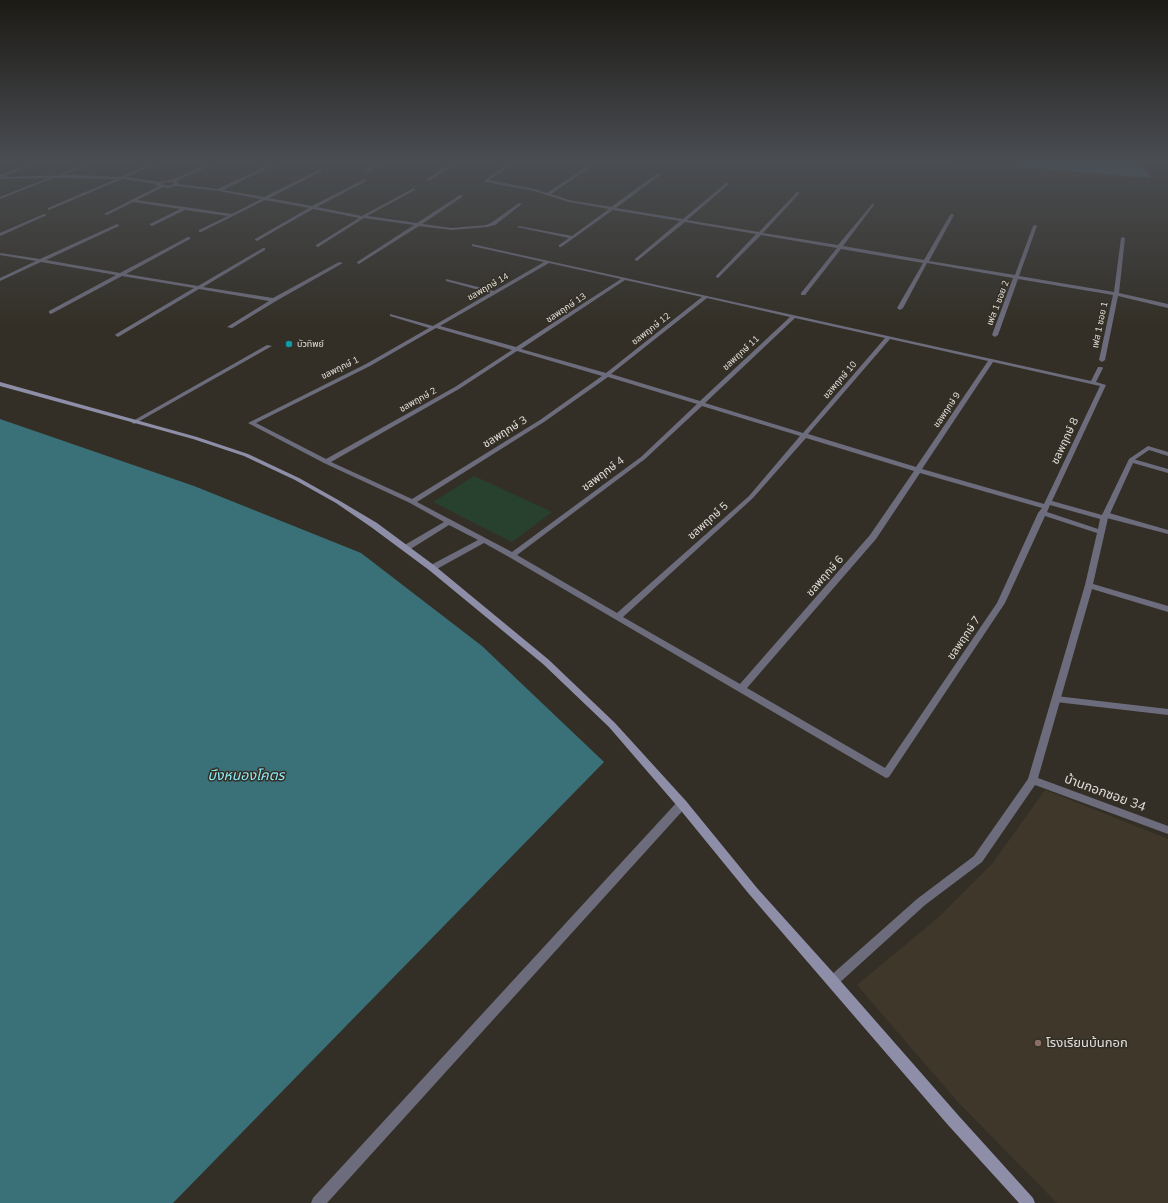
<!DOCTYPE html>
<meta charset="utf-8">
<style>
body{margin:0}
canvas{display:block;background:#332f26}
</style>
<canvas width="1168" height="1203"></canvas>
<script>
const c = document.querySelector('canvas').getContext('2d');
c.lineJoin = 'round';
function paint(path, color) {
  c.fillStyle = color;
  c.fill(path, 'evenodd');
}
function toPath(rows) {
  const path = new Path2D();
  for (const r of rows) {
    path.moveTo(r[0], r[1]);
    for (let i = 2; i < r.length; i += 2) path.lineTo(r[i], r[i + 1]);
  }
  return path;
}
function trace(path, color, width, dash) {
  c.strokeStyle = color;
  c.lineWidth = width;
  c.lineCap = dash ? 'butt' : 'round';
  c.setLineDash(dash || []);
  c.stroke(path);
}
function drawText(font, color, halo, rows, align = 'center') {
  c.font = font + ' Mulish,"Noto Sans Thai",sans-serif';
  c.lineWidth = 3;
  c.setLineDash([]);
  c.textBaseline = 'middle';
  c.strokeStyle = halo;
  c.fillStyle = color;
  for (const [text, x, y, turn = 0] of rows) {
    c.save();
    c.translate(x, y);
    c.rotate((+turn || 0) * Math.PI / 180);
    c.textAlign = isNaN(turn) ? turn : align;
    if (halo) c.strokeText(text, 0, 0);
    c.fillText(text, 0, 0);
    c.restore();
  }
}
paint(toPath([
 [1045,790,1168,839,1168,1203,1057,1203,958,1102,857,985,939,917,992,864]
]), '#3f3729');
paint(toPath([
 [474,476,552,512,512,542,433,502]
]), '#27412e');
paint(toPath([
 [927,160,1139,160,1151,178],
 [0,419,194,486,361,553,482,646,604,762,173,1203,0,1203]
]), '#3a7078');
paint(toPath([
 [267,345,272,346,136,423,134,424,131,422,267,345],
 [1148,446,1168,452,1168,456,1149,450,1133,461,1129,461,1129,459,1148,446],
 [1103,513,1109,513,1168,530,1168,534,1103,517,1102,515,1103,513],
 [1056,696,1168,709,1168,715,1056,702,1053,701,1052,699,1053,697,1056,696]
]), '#6d6c7d');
paint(toPath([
 [38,160,43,160,2,177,74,175,121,177,160,160,165,160,126,177,159,182,172,180,217,160,222,160,176,181,179,183,178,184,218,189,275,162,276,164,223,190,264,197,321,169,322,171,269,198,312,206,365,179,366,181,317,207,362,216,414,188,415,190,367,216,417,223,460,195,462,195,462,197,422,224,452,228,486,225,491,223,519,203,522,204,495,225,487,227,452,230,419,226,359,264,357,263,357,262,414,225,364,218,318,247,316,246,316,245,359,218,313,209,257,241,255,240,255,239,309,208,265,200,201,232,199,232,199,230,228,216,185,210,152,226,150,225,150,224,180,209,133,202,107,215,104,214,159,186,156,186,156,184,122,179,49,210,48,210,48,208,116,179,53,178,0,199,0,197,48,178,0,179,0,175,38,160],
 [166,182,172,182,175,183,169,186,160,184,166,182],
 [175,186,219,191,261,199,232,214,137,200,163,187,169,188,175,186],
 [94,160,99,160,63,175,60,174,94,160],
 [312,160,317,160,309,163,309,161,312,160],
 [384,160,389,160,368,172,365,171,384,160],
 [457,160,462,160,429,181,426,180,457,160],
 [514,160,518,160,489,180,535,189,547,193,591,164,592,166,551,194,569,200,611,207,658,173,660,173,660,175,616,208,683,219,726,183,728,183,728,185,687,220,759,232,797,192,799,192,799,194,763,233,838,245,873,203,874,205,843,246,924,260,950,215,952,214,954,215,929,261,1015,275,1033,226,1035,225,1037,226,1019,276,1114,292,1121,238,1123,237,1125,238,1119,293,1168,304,1168,308,1118,296,1105,360,1102,362,1099,360,1113,295,1018,279,998,335,995,337,992,335,1013,278,927,263,903,308,900,310,897,308,923,263,841,249,805,295,801,295,801,293,837,248,761,235,718,278,716,277,716,276,756,234,685,222,637,261,635,260,635,259,680,221,613,210,561,247,559,247,559,245,569,238,517,227,519,226,572,236,609,209,569,202,534,191,485,182,485,180,514,160],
 [44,214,47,215,0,236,0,233,44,214],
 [117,224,119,225,119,226,46,260,120,273,188,237,190,237,190,239,126,274,198,286,263,248,265,248,265,250,203,287,273,298,339,262,343,263,276,301,232,328,227,327,269,301,199,289,118,337,115,335,116,334,194,288,122,276,51,314,49,313,49,311,116,275,41,262,0,281,0,278,36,261,0,255,0,253,40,259,117,224],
 [472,244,1091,381,1098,367,1102,367,1103,368,1096,382,1106,385,1052,501,1102,515,1129,459,1133,459,1168,469,1168,473,1133,463,1108,518,1093,584,1168,606,1168,612,1092,589,1038,778,1168,826,1168,834,1035,785,982,862,925,905,837,985,833,987,829,985,827,981,829,977,917,899,974,856,1028,779,1085,585,1097,533,1045,516,1005,603,889,777,886,778,509,557,484,543,435,570,429,570,428,568,429,566,478,540,449,525,409,550,403,550,402,548,403,546,444,522,410,503,324,463,248,423,366,364,429,328,390,316,390,314,433,326,490,293,446,281,446,279,494,291,544,262,472,246,472,244],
 [549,263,621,279,516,347,440,326,549,263],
 [625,280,702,297,606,373,521,349,625,280],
 [707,298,790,317,700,401,611,374,707,298],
 [795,318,885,338,803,433,705,403,795,318],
 [436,328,512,350,455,387,326,459,256,423,370,366,436,328],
 [890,339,988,361,916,467,808,434,890,339],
 [517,351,602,376,540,420,412,499,331,462,459,389,517,351],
 [993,362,1100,386,1044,504,922,469,993,362],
 [608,377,697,404,641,457,512,552,417,502,544,422,608,377],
 [702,406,800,436,749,496,617,613,517,555,645,459,702,406],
 [806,438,914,471,870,535,740,684,623,617,753,498,806,438],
 [920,473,1042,508,1038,513,997,603,885,768,747,688,876,539,920,473],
 [1050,505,1100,519,1098,529,1047,512,1050,505],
 [682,800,686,801,687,804,686,807,327,1203,311,1203,313,1198,678,801,682,800]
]), '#6d6c7d');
paint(toPath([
 [0,382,197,437,248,454,299,478,340,501,377,523,435,566,549,660,615,723,686,801,757,888,837,977,958,1115,1033,1198,1035,1203,1019,1203,948,1125,749,894,678,807,609,727,543,664,429,570,371,527,336,503,295,480,244,456,193,439,0,386,0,382]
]), '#8f8ea9');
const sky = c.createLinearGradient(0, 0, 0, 328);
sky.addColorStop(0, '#1c1a15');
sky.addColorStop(0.49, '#4a4d52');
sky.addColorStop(1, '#4a4d5200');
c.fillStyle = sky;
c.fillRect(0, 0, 1168, 328);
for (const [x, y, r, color] of [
 [289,344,4,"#0f9aa8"],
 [1038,1043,4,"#8d6e63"]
]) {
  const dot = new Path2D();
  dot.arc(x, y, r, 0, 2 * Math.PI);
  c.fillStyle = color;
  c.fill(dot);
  trace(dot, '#332f26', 1.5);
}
drawText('9px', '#e3e0db', '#332f26', [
 ["ชลพฤกษ์ 14",488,287,-30],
 ["เฟส 1 ซอย 2",998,303,-69],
 ["ชลพฤกษ์ 13",566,308,-34],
 ["เฟส 1 ซอย 1",1100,325,-78],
 ["ชลพฤกษ์ 12",651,329,-38],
 ["ชลพฤกษ์ 11",741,353,-43],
 ["ชลพฤกษ์ 1",340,368,-26],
 ["ชลพฤกษ์ 10",840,380,-49],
 ["ชลพฤกษ์ 2",418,400,-29],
 ["ชลพฤกษ์ 9",947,410,-56]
]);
drawText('9px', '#e3e0db', '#332f26', [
 ["บัวทิพย์",297,344]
], 'left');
drawText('11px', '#e3e0db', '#332f26', [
 ["ชลพฤกษ์ 3",505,432,-32],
 ["ชลพฤกษ์ 8",1065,441,-65],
 ["ชลพฤกษ์ 4",603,474,-37],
 ["ชลพฤกษ์ 5",708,521,-42],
 ["ชลพฤกษ์ 6",825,576,-49],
 ["ชลพฤกษ์ 7",964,638,-56]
]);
drawText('13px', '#e3e0db', '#332f26', [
 ["บ้านกอกซอย 34",1105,793,20]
]);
drawText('13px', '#e3e0db', '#332f26', [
 ["โรงเรียนบ้นกอก",1046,1043]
], 'left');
drawText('italic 14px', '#8ee9f7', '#332f26', [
 ["บึงหนองโคตร",246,776]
]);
</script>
